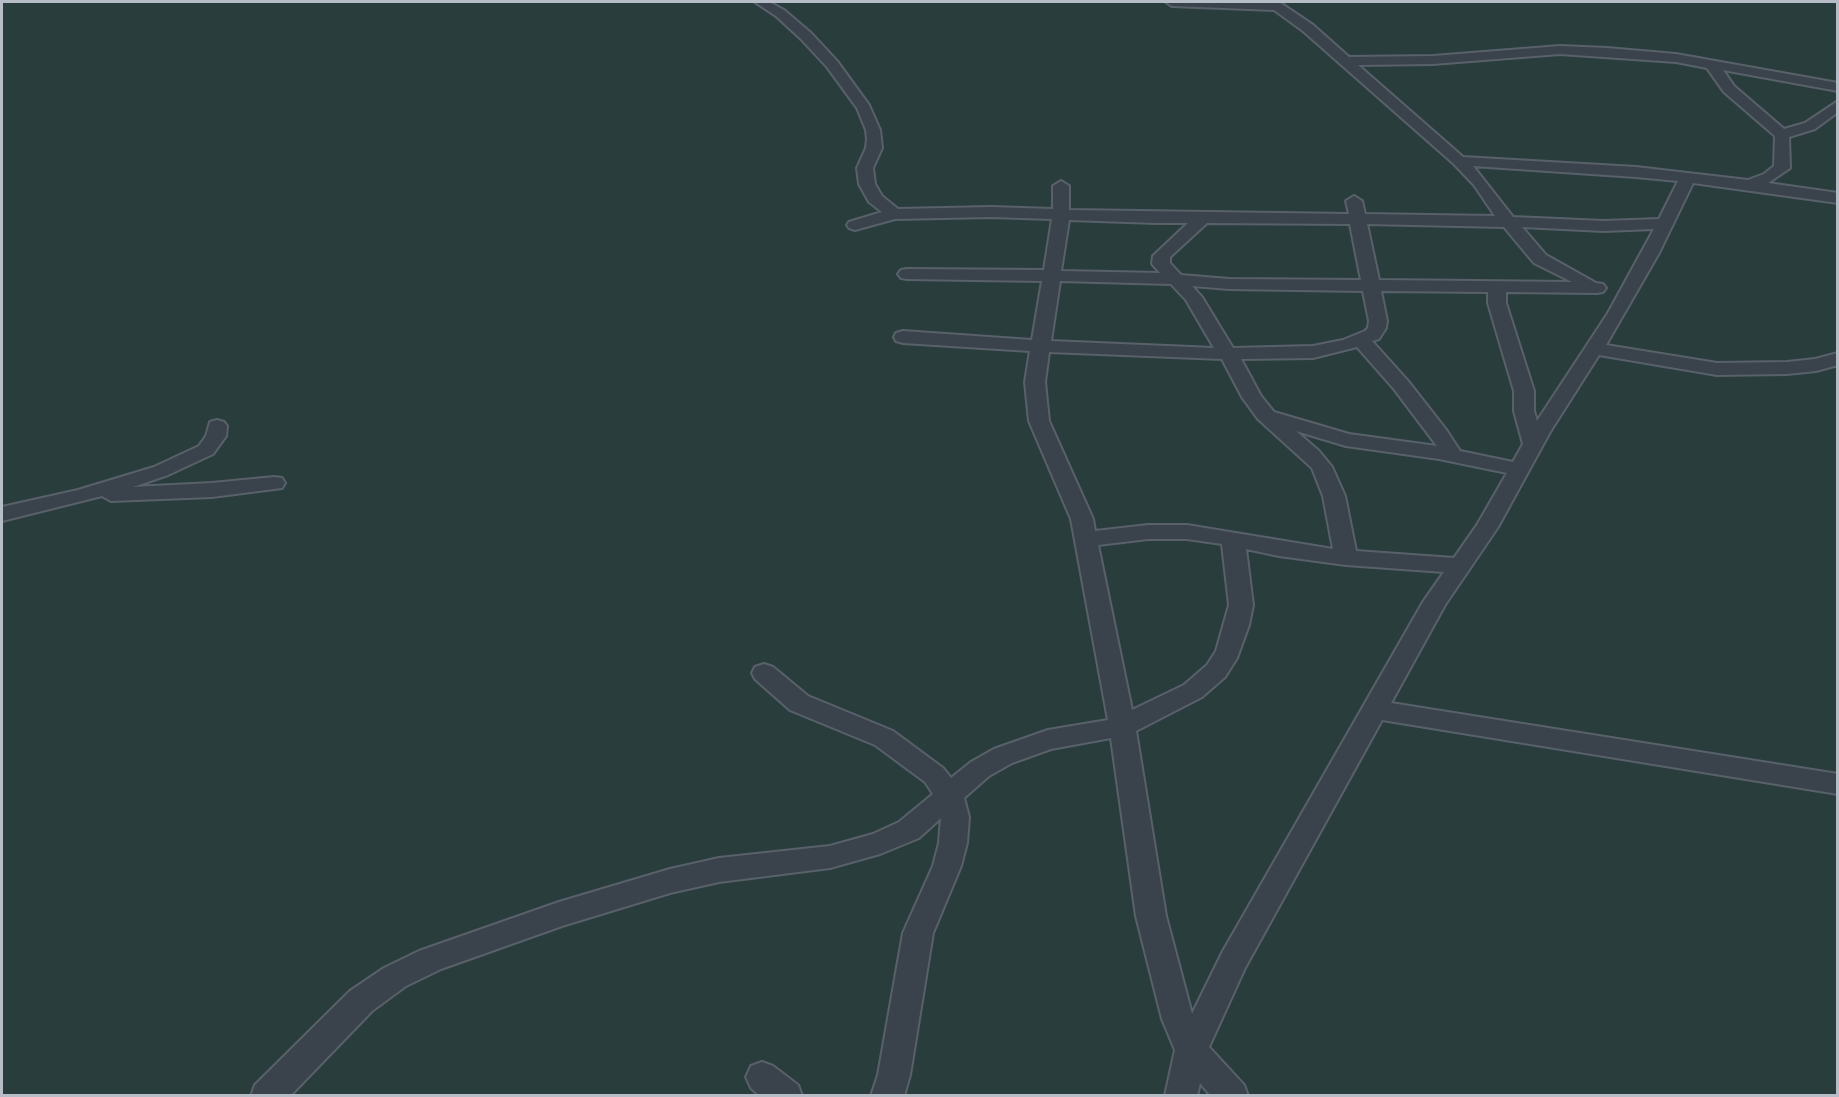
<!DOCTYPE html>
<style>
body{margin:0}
#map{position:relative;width:1839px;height:1097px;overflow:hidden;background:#27303b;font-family:"PT Sans Narrow",sans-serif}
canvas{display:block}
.frame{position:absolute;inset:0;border:3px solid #b6bdc7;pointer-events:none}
</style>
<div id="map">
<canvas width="1839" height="1097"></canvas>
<div class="frame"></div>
</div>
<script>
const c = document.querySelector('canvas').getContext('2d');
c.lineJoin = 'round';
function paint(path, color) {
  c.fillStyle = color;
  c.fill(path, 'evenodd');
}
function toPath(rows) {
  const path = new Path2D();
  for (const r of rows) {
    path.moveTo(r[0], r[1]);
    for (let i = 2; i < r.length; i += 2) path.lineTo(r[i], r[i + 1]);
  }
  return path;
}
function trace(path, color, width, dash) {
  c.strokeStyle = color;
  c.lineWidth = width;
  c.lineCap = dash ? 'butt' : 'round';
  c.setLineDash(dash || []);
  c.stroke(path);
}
paint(toPath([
 [2,2,1837,2,1837,1095,2,1095]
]), '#2a3d3d');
const minor = toPath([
 [755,2,769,2,784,10,811,33,837,61,869,105,880,130,882,148,873,168,875,184,882,196,898,209,991,207,1053,209,1053,186,1061,181,1069,186,1069,210,1349,214,1346,201,1354,196,1362,201,1365,214,1495,216,1474,185,1454,164,1303,31,1274,10,1172,6,1166,2,1279,2,1313,25,1349,57,1433,56,1560,46,1607,48,1676,54,1838,83,1838,91,1723,70,1734,86,1784,129,1805,123,1838,101,1838,112,1815,129,1789,137,1790,168,1768,183,1838,193,1838,203,1693,183,1659,253,1606,345,1717,363,1787,362,1815,359,1838,353,1838,365,1816,371,1787,374,1717,375,1599,355,1550,432,1498,527,1445,605,1391,703,1838,774,1838,794,1382,720,1245,968,1209,1047,1244,1085,1248,1096,1211,1096,1200,1083,1197,1096,1165,1096,1175,1050,1162,1019,1136,916,1111,738,1051,749,1012,763,989,776,964,798,969,817,967,843,961,866,933,933,910,1075,904,1096,871,1096,878,1075,903,933,933,866,939,843,941,818,919,838,880,854,830,868,719,882,670,893,562,926,441,969,406,986,372,1011,290,1096,251,1096,255,1085,350,991,384,968,419,951,559,902,670,869,719,858,830,846,873,834,899,822,933,794,925,782,875,745,790,710,755,679,752,673,755,667,764,664,773,667,808,696,893,731,943,768,951,778,971,762,994,749,1048,730,1108,720,1071,519,1029,421,1025,382,1030,351,903,343,896,341,894,337,896,333,903,331,1032,340,1042,281,907,279,901,278,898,274,901,270,907,269,1044,270,1052,219,991,217,895,219,855,230,849,228,847,225,849,222,882,212,869,202,859,184,857,168,866,148,867,139,866,130,857,108,827,67,801,39,776,16,755,2],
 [1560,54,1676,62,1707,68,1724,92,1775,136,1774,166,1764,174,1748,180,1636,167,1463,157,1358,65,1433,64,1560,54],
 [1473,166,1636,177,1678,181,1659,219,1604,221,1513,217,1473,166],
 [1069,220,1156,223,1188,223,1153,256,1152,264,1160,273,1061,271,1069,220],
 [1207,223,1350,224,1361,280,1229,279,1181,275,1170,263,1170,257,1207,223],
 [1367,224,1504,227,1534,263,1572,282,1379,280,1367,224],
 [1522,227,1604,231,1654,229,1608,313,1537,421,1534,411,1534,391,1506,303,1506,292,1597,293,1603,292,1606,288,1603,284,1596,283,1546,255,1522,227],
 [1060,281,1171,284,1186,300,1214,348,1051,341,1060,281],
 [1192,286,1229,289,1363,291,1369,321,1368,328,1365,331,1343,340,1313,346,1233,348,1202,297,1192,286],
 [1381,291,1488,292,1488,303,1514,391,1514,411,1523,444,1513,462,1460,451,1447,431,1408,381,1372,341,1379,339,1386,328,1387,321,1381,291],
 [1357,347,1394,389,1437,446,1349,434,1274,412,1261,396,1241,359,1313,358,1357,347],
 [1049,352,1222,359,1242,397,1258,419,1312,468,1323,496,1333,549,1187,525,1148,525,1095,531,1093,519,1049,421,1045,382,1049,352],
 [1296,431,1346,446,1439,459,1507,473,1477,525,1454,558,1356,551,1345,496,1332,467,1319,451,1296,431],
 [1148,539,1187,539,1222,544,1229,605,1216,651,1207,665,1184,685,1132,710,1098,545,1148,539],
 [1246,549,1279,556,1346,565,1444,572,1423,602,1223,951,1192,1014,1166,916,1136,731,1202,697,1225,677,1237,658,1249,625,1253,605,1246,549],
 [217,420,224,422,227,426,226,436,213,454,168,475,133,487,212,483,274,477,282,478,285,483,282,488,212,497,111,501,102,496,2,521,2,507,78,490,154,467,199,446,206,436,210,422,217,420],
 [762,1062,773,1066,798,1085,802,1096,760,1096,751,1088,746,1077,751,1066,762,1062]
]);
trace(minor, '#58606a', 4);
paint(minor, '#3a424c');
</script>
